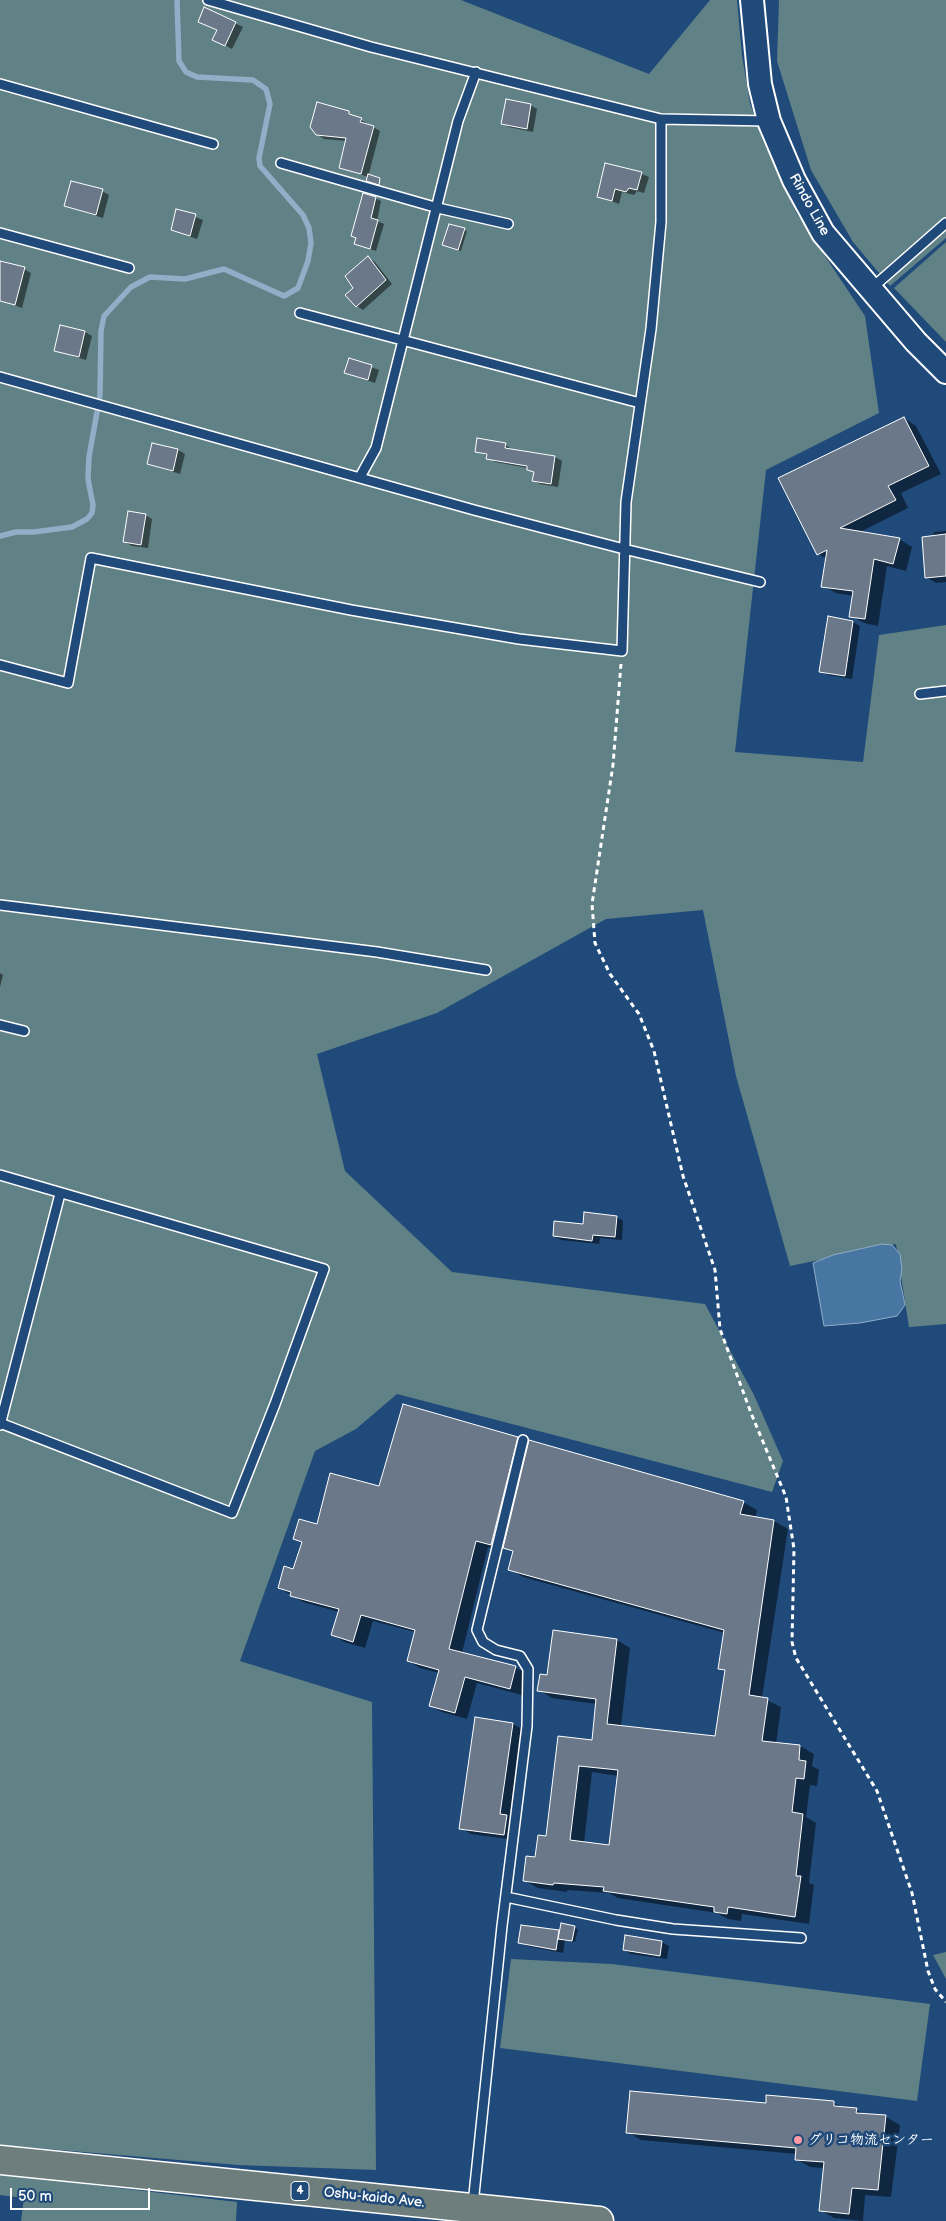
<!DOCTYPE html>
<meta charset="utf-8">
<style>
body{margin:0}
#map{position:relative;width:946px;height:2221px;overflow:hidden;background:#1f4a7a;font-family:"Balsamiq Sans",sans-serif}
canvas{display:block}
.scale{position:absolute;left:10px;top:2188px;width:140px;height:22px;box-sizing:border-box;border:2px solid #fff;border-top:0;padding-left:6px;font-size:15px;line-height:18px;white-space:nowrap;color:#fff;-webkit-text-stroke:4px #1f4a7a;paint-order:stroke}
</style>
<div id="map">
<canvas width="946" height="2221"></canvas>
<div class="scale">50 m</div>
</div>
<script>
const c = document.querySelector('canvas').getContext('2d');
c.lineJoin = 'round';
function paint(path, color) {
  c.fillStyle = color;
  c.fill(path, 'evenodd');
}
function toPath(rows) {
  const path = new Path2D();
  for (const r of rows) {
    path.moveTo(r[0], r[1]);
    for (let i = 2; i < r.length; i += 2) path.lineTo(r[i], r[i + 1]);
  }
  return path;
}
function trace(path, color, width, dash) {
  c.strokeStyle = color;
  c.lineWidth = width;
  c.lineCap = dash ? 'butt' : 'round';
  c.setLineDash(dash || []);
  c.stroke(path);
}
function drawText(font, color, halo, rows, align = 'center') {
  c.font = font + ' "Balsamiq Sans","Klee One",sans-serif';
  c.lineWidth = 5;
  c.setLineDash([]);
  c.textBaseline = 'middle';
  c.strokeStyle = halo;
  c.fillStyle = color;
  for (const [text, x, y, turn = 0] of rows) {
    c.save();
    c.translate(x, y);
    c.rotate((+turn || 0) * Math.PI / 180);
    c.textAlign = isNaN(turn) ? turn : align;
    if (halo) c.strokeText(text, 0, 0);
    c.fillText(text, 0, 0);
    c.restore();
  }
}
paint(toPath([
 [0,0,461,0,649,74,710,0,737,0,742,56,750,103,763,141,797,214,865,316,879,413,766,470,735,752,863,762,879,635,946,625,946,1324,909,1327,896,1244,790,1266,736,1076,703,910,606,919,437,1013,317,1054,345,1171,452,1272,705,1304,754,1395,783,1461,772,1492,397,1394,356,1429,315,1451,240,1661,372,1702,376,2170,238,2165,0,2145],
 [779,0,946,0,946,238,890,286,853,242,811,170,777,61],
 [946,242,946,342,894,288],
 [946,1952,946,1979,933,1955],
 [511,1959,612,1964,930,2004,917,2101,500,2048],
 [0,2174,237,2202,236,2221,21,2221,24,2198,0,2195]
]), '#608185');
const water = toPath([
 [882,1244,892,1245,900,1254,902,1269,900,1281,905,1305,897,1316,860,1323,824,1326,813,1263,833,1255,882,1244]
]);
paint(water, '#4776a3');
trace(water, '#91adc8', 1);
paint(toPath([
 [205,9,243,27,232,49,221,43,218,31,206,25],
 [530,105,537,109,533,132,509,127,502,123],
 [349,113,380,131,368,177,340,167,347,141,324,139,317,134],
 [606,164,642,174,649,177,644,193,637,191,634,195,622,192,619,204,598,196],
 [102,191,109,195,103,218,66,206],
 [375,198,381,201,377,221,384,224,376,251,356,244],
 [177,210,203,220,197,239,172,230],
 [464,230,467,231,461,251,444,245],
 [368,258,375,262,392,284,363,310,357,306,355,288],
 [24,269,31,273,22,308,1,300,0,279],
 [61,327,85,332,92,336,86,360,56,351],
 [350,359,379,370,375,383,345,373],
 [904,418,916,426,941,474,901,493,908,508,858,533,899,539,912,547,906,571,887,566,878,626,864,623,851,616,854,596,836,593,823,586,827,559,818,554],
 [505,444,512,450,555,457,562,461,558,487,540,484,534,480,535,473,528,468,495,462,488,456,476,451],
 [178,450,185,454,180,474,148,464],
 [145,515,152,519,148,548,132,546,125,542],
 [946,531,946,582,936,583,926,577,934,532],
 [853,622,860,626,852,679,828,675,821,671],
 [0,973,3,975,0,987],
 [617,1217,623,1221,622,1240,600,1238,599,1244,561,1240,554,1236],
 [517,1438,529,1445,743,1502,757,1510,755,1518,774,1521,788,1529,762,1698,781,1707,776,1744,800,1746,814,1754,812,1766,819,1770,817,1786,810,1785,806,1817,816,1823,809,1883,814,1885,809,1924,742,1914,741,1921,728,1919,717,1913,618,1898,609,1893,567,1890,567,1892,538,1888,524,1880,547,1838,560,1738,593,1742,597,1704,552,1698,539,1690,548,1677,617,1640,630,1648,621,1726,716,1737,726,1672,720,1668,725,1633,523,1577,510,1569,514,1553,504,1547,503,1551,488,1547,462,1653,515,1667,527,1674,522,1695,477,1683,467,1719,442,1712,430,1706,439,1673,420,1668,408,1661,415,1632,373,1621,365,1648,344,1642,333,1635,339,1612,303,1602,279,1588,294,1571,302,1543,295,1539,380,1487],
 [592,1772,619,1776,611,1846,584,1843],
 [476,1719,513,1724,524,1730,511,1819,517,1822,515,1840,471,1834,461,1828],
 [562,1925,578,1929,575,1942,565,1940,563,1953,527,1946,520,1942,560,1932],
 [626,1937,662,1942,669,1946,667,1959,631,1954,624,1950],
 [834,2103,844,2108,856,2110,865,2115,886,2117,900,2125,891,2197,865,2195,863,2221,834,2218,820,2210,824,2168,810,2167,797,2159,797,2154,641,2140,628,2132,767,2104]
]), '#0007');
trace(toPath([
 [0,536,16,532,34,532,72,527,87,519,92,513,93,505,88,479,89,457,100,395,101,331,104,316,131,287,150,277,185,279,224,269,284,296,298,288,308,261,311,243,309,228,303,215,260,166,259,158,270,104,266,89,253,80,197,77,186,72,179,61,177,0]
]), '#91adc8', 5.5);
const building = toPath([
 [204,7,236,22,225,46,212,40,217,30,198,22,204,7],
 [506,99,531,104,527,129,501,124,506,99],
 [317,102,349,111,349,114,362,118,360,122,374,126,361,174,339,168,346,138,316,135,310,127,317,102],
 [605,163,642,172,637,190,629,188,626,192,615,189,612,201,597,197,605,163],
 [368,174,380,178,379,185,366,181,368,174],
 [71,181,103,189,96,215,64,206,71,181],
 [363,193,376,197,371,218,378,220,370,249,354,244,356,238,351,236,363,193],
 [176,209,196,214,190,236,171,230,176,209],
 [449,224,465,228,458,250,442,245,449,224],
 [368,256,386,280,356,307,345,295,353,288,345,276,368,256],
 [0,261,25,267,15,305,0,301,0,261],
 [60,325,85,331,79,357,54,351,60,325],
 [349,358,372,365,368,380,344,373,349,358],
 [904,417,929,466,888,486,896,500,840,528,900,538,893,564,874,559,865,619,849,617,853,591,821,587,827,550,817,555,778,478,904,417],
 [477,438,506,443,505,448,555,456,551,484,532,481,534,472,527,470,527,466,486,459,487,454,475,452,477,438],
 [152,443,178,449,173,471,147,464,152,443],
 [128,511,146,514,141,545,123,542,128,511],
 [946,534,946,576,925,578,922,537,946,534],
 [828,616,853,621,845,676,819,672,828,616],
 [584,1212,617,1216,615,1237,593,1235,592,1241,553,1236,554,1221,583,1224,584,1212],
 [403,1404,518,1437,491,1545,476,1541,449,1649,516,1666,510,1689,465,1677,455,1713,429,1706,439,1670,407,1661,415,1630,361,1615,353,1642,331,1635,339,1609,290,1596,291,1592,278,1588,284,1566,293,1569,302,1542,293,1539,299,1519,317,1524,330,1473,379,1486,403,1404],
 [529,1440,744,1501,740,1514,774,1520,749,1695,768,1698,762,1741,800,1745,799,1760,806,1761,804,1779,796,1778,792,1812,803,1814,796,1876,801,1876,795,1917,728,1907,727,1914,714,1912,714,1907,603,1891,604,1887,554,1883,553,1885,523,1881,526,1856,535,1857,538,1835,546,1836,558,1736,592,1740,596,1699,537,1691,540,1674,547,1675,553,1630,617,1639,607,1724,715,1736,725,1670,718,1669,724,1630,508,1570,513,1551,503,1548,529,1440],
 [579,1766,618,1770,609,1845,570,1840,579,1766],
 [475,1717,513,1723,500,1814,507,1815,504,1835,459,1829,475,1717],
 [561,1923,575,1926,572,1941,558,1939,561,1923],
 [521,1925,559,1930,556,1950,518,1943,521,1925],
 [625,1935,662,1941,660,1956,623,1950,625,1935],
 [630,2091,766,2103,766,2095,834,2101,834,2106,857,2108,856,2113,886,2115,878,2190,852,2188,849,2214,819,2211,824,2162,795,2160,796,2148,626,2133,630,2091]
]);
paint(building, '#6a7889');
trace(building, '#fff', 1);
const service = toPath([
 [208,0,371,47,661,119,769,121],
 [0,84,213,144],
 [281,163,438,208,508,224],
 [0,233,129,268],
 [872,288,946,223],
 [300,313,640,403],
 [0,377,474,510,624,549,760,582],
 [360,477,376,448,458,121,476,72],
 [0,665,68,683,91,558,351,610,519,639,622,651,626,502,651,329,661,222,661,119],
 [920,694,946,691],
 [0,905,377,952,486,970],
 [0,1025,24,1031],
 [0,1175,324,1269,275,1404,232,1513,0,1423],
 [0,1425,60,1194],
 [506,1897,616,1920,673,1929,801,1938],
 [473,2204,502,1926,527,1726,528,1669,520,1656,496,1650,483,1642,477,1630,523,1440]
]);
const tertiary = toPath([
 [752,0,760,84,769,121,794,180,823,233,916,342,946,372]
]);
const trunk = toPath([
 [0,2160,599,2221]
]);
trace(service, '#fff', 12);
trace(tertiary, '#fff', 26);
trace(trunk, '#fff', 31);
trace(toPath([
 [621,664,613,765,592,904,595,943,610,974,639,1014,654,1051,683,1176,715,1270,720,1329,751,1413,786,1497,794,1549,792,1642,796,1658,877,1791,912,1893,928,1971,935,1989,946,2002]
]), '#fff', 3, [5, 4]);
trace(service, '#1f4a7a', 9);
trace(tertiary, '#1f4a7a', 22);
trace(trunk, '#6d7e7c', 28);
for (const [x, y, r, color] of [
 [798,2140,5,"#ff9aa2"]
]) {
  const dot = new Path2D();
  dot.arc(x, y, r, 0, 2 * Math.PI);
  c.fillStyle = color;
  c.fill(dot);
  trace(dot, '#1f4a7a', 2);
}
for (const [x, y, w] of [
 [300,2191,18]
]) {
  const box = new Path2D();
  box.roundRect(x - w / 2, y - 9.5, w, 19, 4);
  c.fillStyle = '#1f4a7a';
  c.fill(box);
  trace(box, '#fff', 1);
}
drawText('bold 12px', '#fff', null, [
 ["4",300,2191]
]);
drawText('14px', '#fff', '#1f4a7a', [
 ["Rindo Line",809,205,61],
 ["Oshu-kaido Ave.",374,2198,6]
]);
drawText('bold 14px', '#fff', '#1f4a7a', [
 ["グリコ物流センター",808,2140]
], 'left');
</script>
